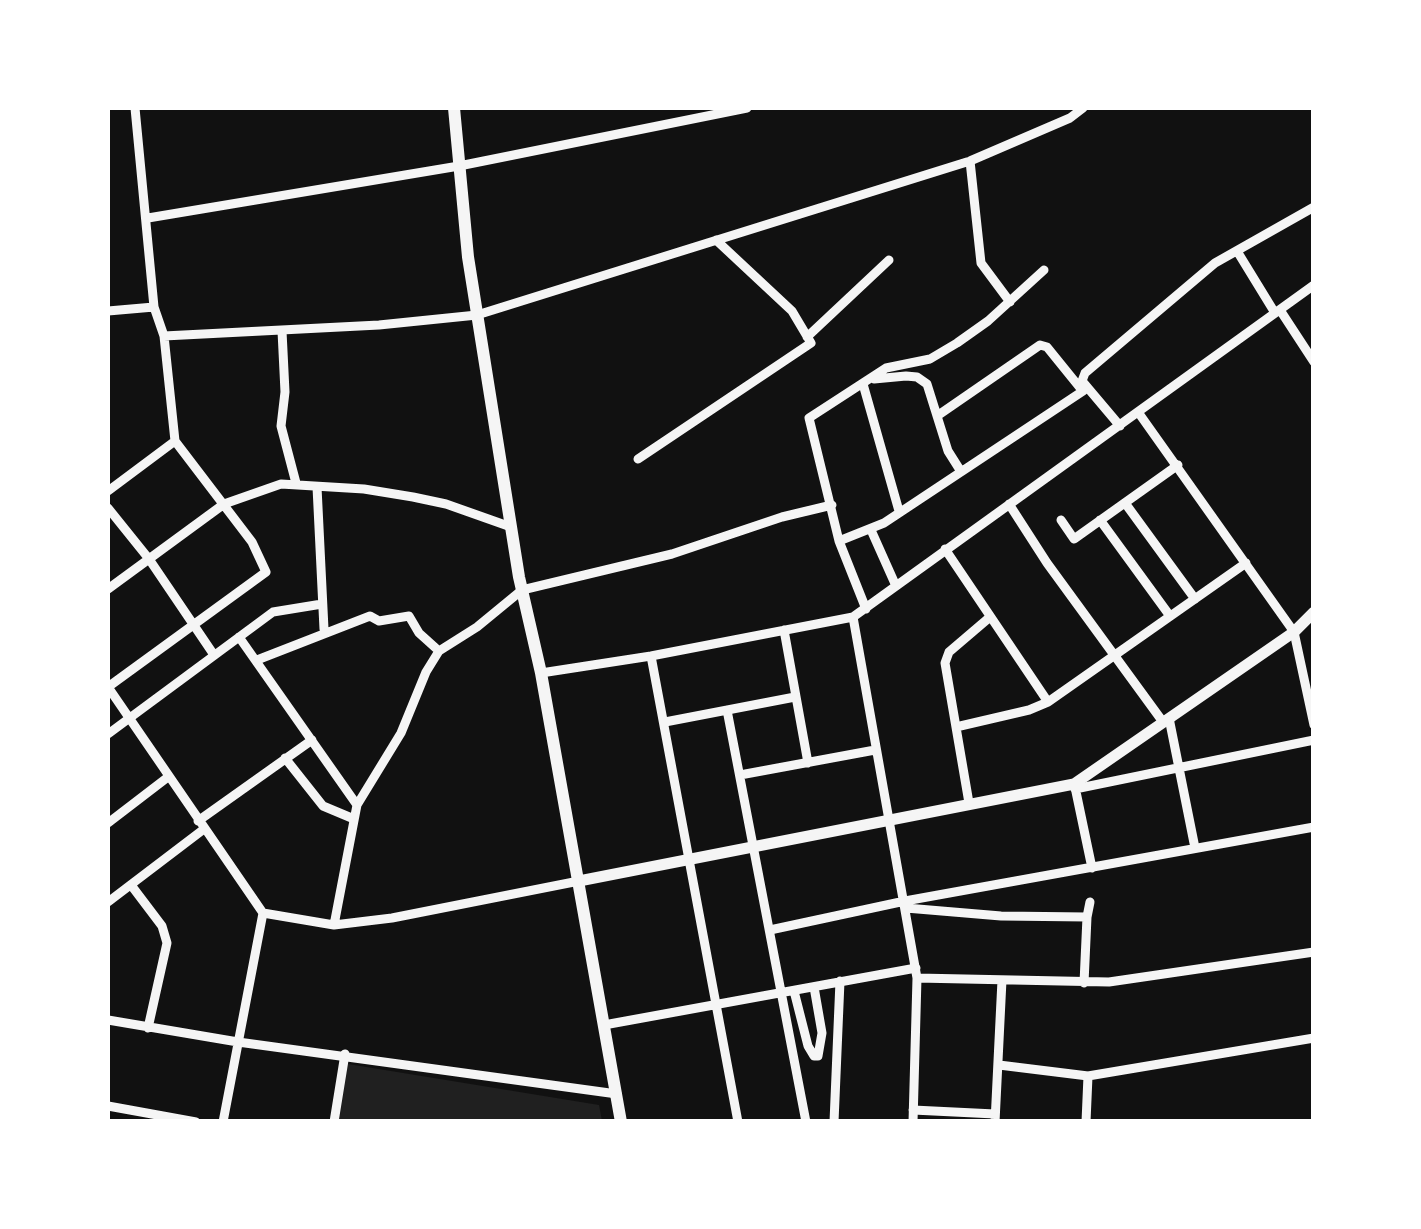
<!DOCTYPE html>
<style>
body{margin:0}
#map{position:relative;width:1421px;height:1229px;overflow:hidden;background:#111;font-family:"DM Sans",sans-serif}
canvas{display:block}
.frame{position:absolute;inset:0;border:110px solid #fff;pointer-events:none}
</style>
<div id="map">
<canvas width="1421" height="1229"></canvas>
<div class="frame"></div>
</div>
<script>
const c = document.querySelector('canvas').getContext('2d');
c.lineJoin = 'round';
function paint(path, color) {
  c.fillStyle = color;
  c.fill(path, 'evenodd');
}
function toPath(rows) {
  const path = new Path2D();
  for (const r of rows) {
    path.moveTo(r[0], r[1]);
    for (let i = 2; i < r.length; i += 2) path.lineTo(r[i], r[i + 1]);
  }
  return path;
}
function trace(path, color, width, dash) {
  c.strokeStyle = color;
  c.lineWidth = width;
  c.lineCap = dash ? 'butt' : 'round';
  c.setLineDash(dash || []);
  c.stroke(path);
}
paint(toPath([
 [348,1064,599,1105,602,1121,339,1121]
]), '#202020');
trace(toPath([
 [970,161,981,263,1010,302],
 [148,218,459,166,747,108],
 [1237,251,1275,313],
 [1280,310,1314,362],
 [108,311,154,307],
 [282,331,285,392,281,426,296,483],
 [164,336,379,325,477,315,970,161,1070,118,1083,108],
 [807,337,889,260],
 [874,379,906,376,917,377,927,384,948,451,960,470],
 [863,384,899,511],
 [1138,412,1294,632,1314,725],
 [937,416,1040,345,1047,347,1081,389],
 [1120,426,1082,381,1085,373,1215,263,1314,207],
 [638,459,811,343,792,311,716,240],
 [317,487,324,629],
 [108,491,175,441,164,336,154,307,135,108],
 [1125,503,1195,599],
 [1009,504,1047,563,1163,722],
 [108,508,149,559,214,655],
 [1061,520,1074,539,1178,465],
 [1100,520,1170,616],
 [871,530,896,586],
 [839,541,884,523,1083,391],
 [945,549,1048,702],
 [108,589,224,504,281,484,364,489,413,497,446,504,511,527],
 [866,609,839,541,809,418,886,368,930,359,957,343,988,321,1044,270],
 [853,617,917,978,913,1122],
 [784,630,808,763],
 [239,637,357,805,334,925],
 [651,656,738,1122],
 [257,660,370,616,379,621,409,616,419,633,439,651],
 [541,673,651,656,853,617,1314,285],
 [108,687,266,572,252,542,175,441],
 [108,687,263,913],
 [727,710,806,1122],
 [1169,718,1195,848],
 [665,722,795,697],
 [956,727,1029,710,1048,702,1246,563],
 [108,734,273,612,322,604],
 [285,758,323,806,354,819],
 [740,775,875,750],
 [1075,787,1092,868],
 [1075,789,1314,740],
 [969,803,945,663,949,652,990,617],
 [357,805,401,733,426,672,439,651,477,627,522,590,672,554,782,517,832,505],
 [198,821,312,740],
 [108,823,168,777],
 [131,885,162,926,167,943,148,1028],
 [108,902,204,829],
 [906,908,1001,916,1087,917],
 [263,913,334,925,392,918,579,881],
 [770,930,905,901,1314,827],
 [917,978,1109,982,1314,952],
 [1084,983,1087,917,1090,902],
 [794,991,808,1046,814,1056,818,1056,822,1033,814,987],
 [108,1020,238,1042,617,1094],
 [604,1025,916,968],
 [999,1065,1088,1076,1314,1038],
 [108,1106,196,1122],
 [913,1110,995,1114],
 [223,1122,263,913],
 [334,1122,345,1054],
 [834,1122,840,981],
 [995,1122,1002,980],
 [1086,1122,1088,1076]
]), '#f5f5f5', 9);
trace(toPath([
 [579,881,1074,784,1294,632,1314,612]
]), '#f5f5f5', 11);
trace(toPath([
 [454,108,468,257,519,577,541,673,621,1122]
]), '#f5f5f5', 12);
</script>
